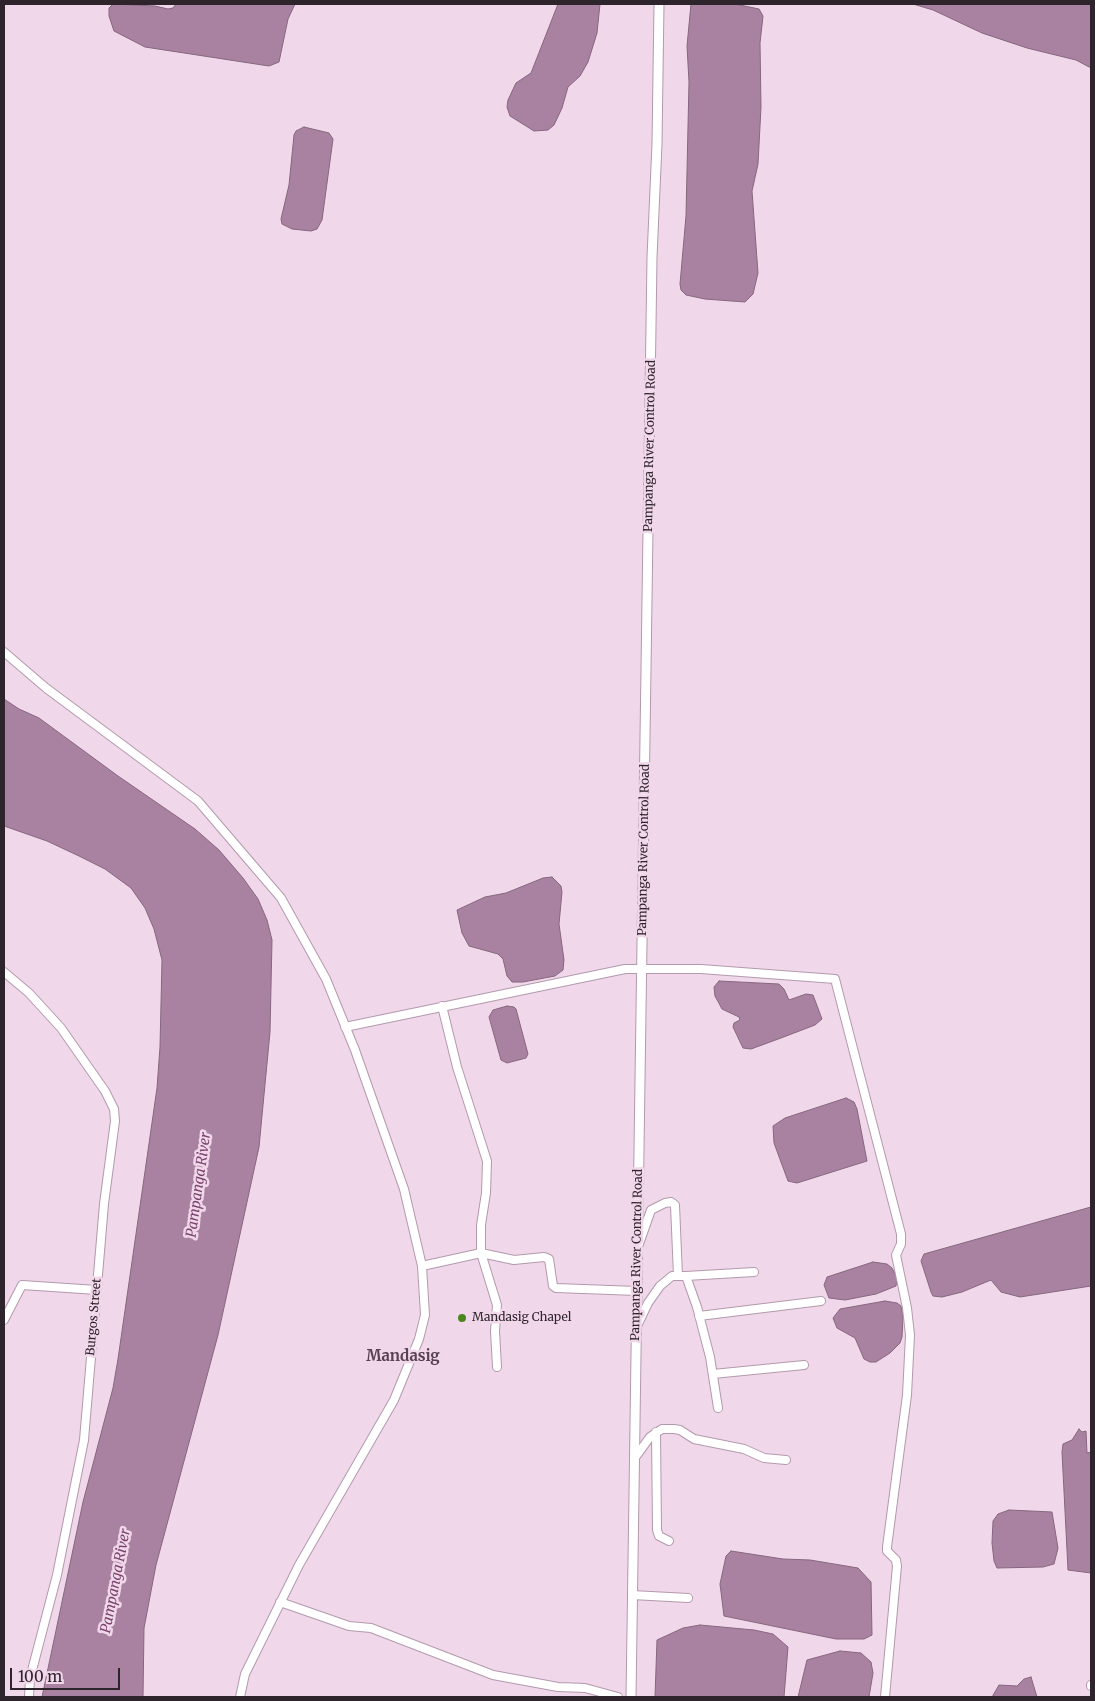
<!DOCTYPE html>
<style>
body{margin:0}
#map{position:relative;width:1095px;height:1701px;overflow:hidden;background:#f1d7ea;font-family:Merriweather,serif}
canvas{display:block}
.frame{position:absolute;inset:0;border:5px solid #2e242b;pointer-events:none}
.scale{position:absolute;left:10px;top:1668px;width:110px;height:22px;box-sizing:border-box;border:2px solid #2e242b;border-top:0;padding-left:6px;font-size:15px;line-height:18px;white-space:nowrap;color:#2e242b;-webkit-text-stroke:4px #f1d7ea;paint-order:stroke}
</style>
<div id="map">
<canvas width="1095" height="1701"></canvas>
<div class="frame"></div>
<div class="scale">100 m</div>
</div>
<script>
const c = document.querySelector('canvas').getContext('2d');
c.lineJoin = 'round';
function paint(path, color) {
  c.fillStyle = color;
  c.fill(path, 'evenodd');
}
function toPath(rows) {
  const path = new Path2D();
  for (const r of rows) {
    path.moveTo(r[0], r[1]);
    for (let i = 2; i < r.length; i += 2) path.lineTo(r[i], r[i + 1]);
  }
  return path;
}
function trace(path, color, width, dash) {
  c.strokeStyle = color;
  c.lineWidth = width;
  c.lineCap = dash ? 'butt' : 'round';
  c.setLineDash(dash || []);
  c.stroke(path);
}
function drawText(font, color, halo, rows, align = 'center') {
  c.font = font + ' Merriweather,serif';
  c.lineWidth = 5;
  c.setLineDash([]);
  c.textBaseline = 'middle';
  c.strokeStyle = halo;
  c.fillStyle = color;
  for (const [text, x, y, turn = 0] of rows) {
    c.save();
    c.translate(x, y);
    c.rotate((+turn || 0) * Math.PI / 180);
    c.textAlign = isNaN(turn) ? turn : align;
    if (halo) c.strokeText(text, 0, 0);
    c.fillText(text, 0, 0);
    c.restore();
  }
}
const water = toPath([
 [113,4,155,6,168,9,173,8,176,4,295,4,288,19,279,62,269,66,145,47,114,31,109,16,109,8,113,4],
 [558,4,600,4,597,33,588,62,580,76,568,87,562,108,554,125,548,130,534,131,510,116,507,107,508,100,516,83,531,73,558,4],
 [691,4,735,4,759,9,763,16,760,43,761,107,758,164,752,191,758,273,753,294,745,302,705,299,686,295,681,290,680,284,686,216,689,82,687,46,691,4],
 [913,4,1091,4,1091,68,1076,60,1027,48,982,33,933,10,913,4],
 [304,127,329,133,333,139,322,220,317,229,311,231,292,229,282,224,281,219,289,185,294,135,296,131,304,127],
 [4,699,19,709,39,718,118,776,195,829,219,850,243,878,258,899,267,920,272,940,270,1032,259,1147,218,1335,156,1565,144,1628,143,1697,42,1697,83,1502,113,1388,118,1359,157,1088,160,1047,162,960,154,929,145,908,131,888,105,869,79,856,47,841,4,826,4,699],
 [552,877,561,886,562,892,559,924,564,960,563,970,555,976,523,982,512,982,507,976,503,959,498,954,469,946,462,933,457,910,485,897,506,893,543,878,552,877],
 [719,981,779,984,784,989,789,1000,806,994,813,995,822,1019,815,1025,781,1038,751,1049,743,1048,733,1027,734,1023,740,1020,739,1017,722,1009,715,996,714,987,719,981],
 [507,1006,514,1007,516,1009,528,1054,526,1058,507,1063,501,1060,489,1017,493,1010,507,1006],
 [846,1098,854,1102,857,1109,867,1161,797,1183,788,1181,774,1143,773,1126,785,1118,846,1098],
 [1091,1207,1091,1286,1020,1297,1001,1292,991,1280,962,1292,942,1297,933,1296,931,1292,921,1261,924,1254,1091,1207],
 [873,1262,887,1264,892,1268,897,1278,896,1286,876,1294,845,1300,829,1298,824,1285,827,1277,873,1262],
 [885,1301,897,1303,901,1306,903,1317,902,1337,900,1343,890,1353,876,1362,870,1362,864,1359,855,1338,837,1328,833,1318,840,1309,885,1301],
 [1079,1429,1082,1432,1086,1431,1087,1453,1091,1452,1091,1573,1068,1570,1062,1452,1063,1444,1072,1440,1079,1429],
 [1009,1510,1052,1512,1058,1548,1054,1564,1043,1567,997,1568,994,1561,992,1543,993,1521,998,1514,1009,1510],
 [731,1551,783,1559,810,1560,858,1568,871,1582,872,1635,864,1639,836,1639,724,1616,720,1584,726,1556,731,1551],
 [700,1625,754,1630,773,1634,788,1647,784,1697,655,1697,657,1640,683,1628,700,1625],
 [840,1651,861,1653,871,1662,873,1673,869,1697,798,1697,807,1660,840,1651],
 [1031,1677,1037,1697,992,1697,999,1685,1017,1686,1024,1679,1031,1677]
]);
paint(water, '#aa82a1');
trace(water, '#85667e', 1);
const minor = toPath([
 [4,652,46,688,198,801,281,898,326,979,355,1050,404,1189,422,1266,425,1315,419,1339,394,1400,299,1565,245,1674,240,1697],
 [4,972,29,993,61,1028,105,1091,114,1109,115,1121,104,1204,84,1440,57,1575,30,1678,29,1697],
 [442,1006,457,1067,487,1161,486,1193,481,1225,481,1253,497,1305,495,1331,497,1367],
 [345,1027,625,969,701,969,835,979,901,1234,901,1244,896,1255,907,1308,910,1335,907,1395,887,1547,887,1551,896,1560,897,1566,885,1697],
 [639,1244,651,1210,665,1203,671,1202,675,1205,678,1276],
 [422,1266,481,1253,514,1260,544,1257,549,1259,553,1286,556,1288,637,1291],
 [686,1276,754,1272],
 [699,1316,821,1301],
 [4,1320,22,1285,97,1290],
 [637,1326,648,1303,660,1286,672,1276,686,1276,697,1307,710,1357,718,1408],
 [713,1374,804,1365],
 [656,1432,657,1530,659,1536,669,1541],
 [634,1459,650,1437,662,1429,674,1429,680,1430,694,1439,744,1449,764,1458,786,1460],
 [632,1595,688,1598],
 [280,1602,349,1626,371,1628,493,1675,558,1687,585,1688,618,1697],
 [1091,1685,1091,1686]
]);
const major = toPath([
 [631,1697,652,257,657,144,659,4]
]);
trace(minor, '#b29aac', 10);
trace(major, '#b29aac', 11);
trace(minor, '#fff', 8);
trace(major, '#fff', 9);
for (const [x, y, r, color] of [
 [462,1318,5,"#4b8521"]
]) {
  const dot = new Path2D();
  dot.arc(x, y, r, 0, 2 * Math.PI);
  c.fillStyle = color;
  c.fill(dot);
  trace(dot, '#f1d7ea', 2);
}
drawText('12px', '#2e242b', '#f1d7ea', [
 ["Pampanga River Control Road",650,446,-89],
 ["Pampanga River Control Road",644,850,-89],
 ["Pampanga River Control Road",637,1255,-89],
 ["Burgos Street",94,1317,-85]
]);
drawText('12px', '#2e242b', '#f1d7ea', [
 ["Mandasig Chapel",472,1318]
], 'left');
drawText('italic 14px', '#77416c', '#f1d7ea', [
 ["Pampanga River",199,1185,-82],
 ["Pampanga River",116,1581,-79]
]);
drawText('bold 15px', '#574252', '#f1d7ea', [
 ["Mandasig",403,1357]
]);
</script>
